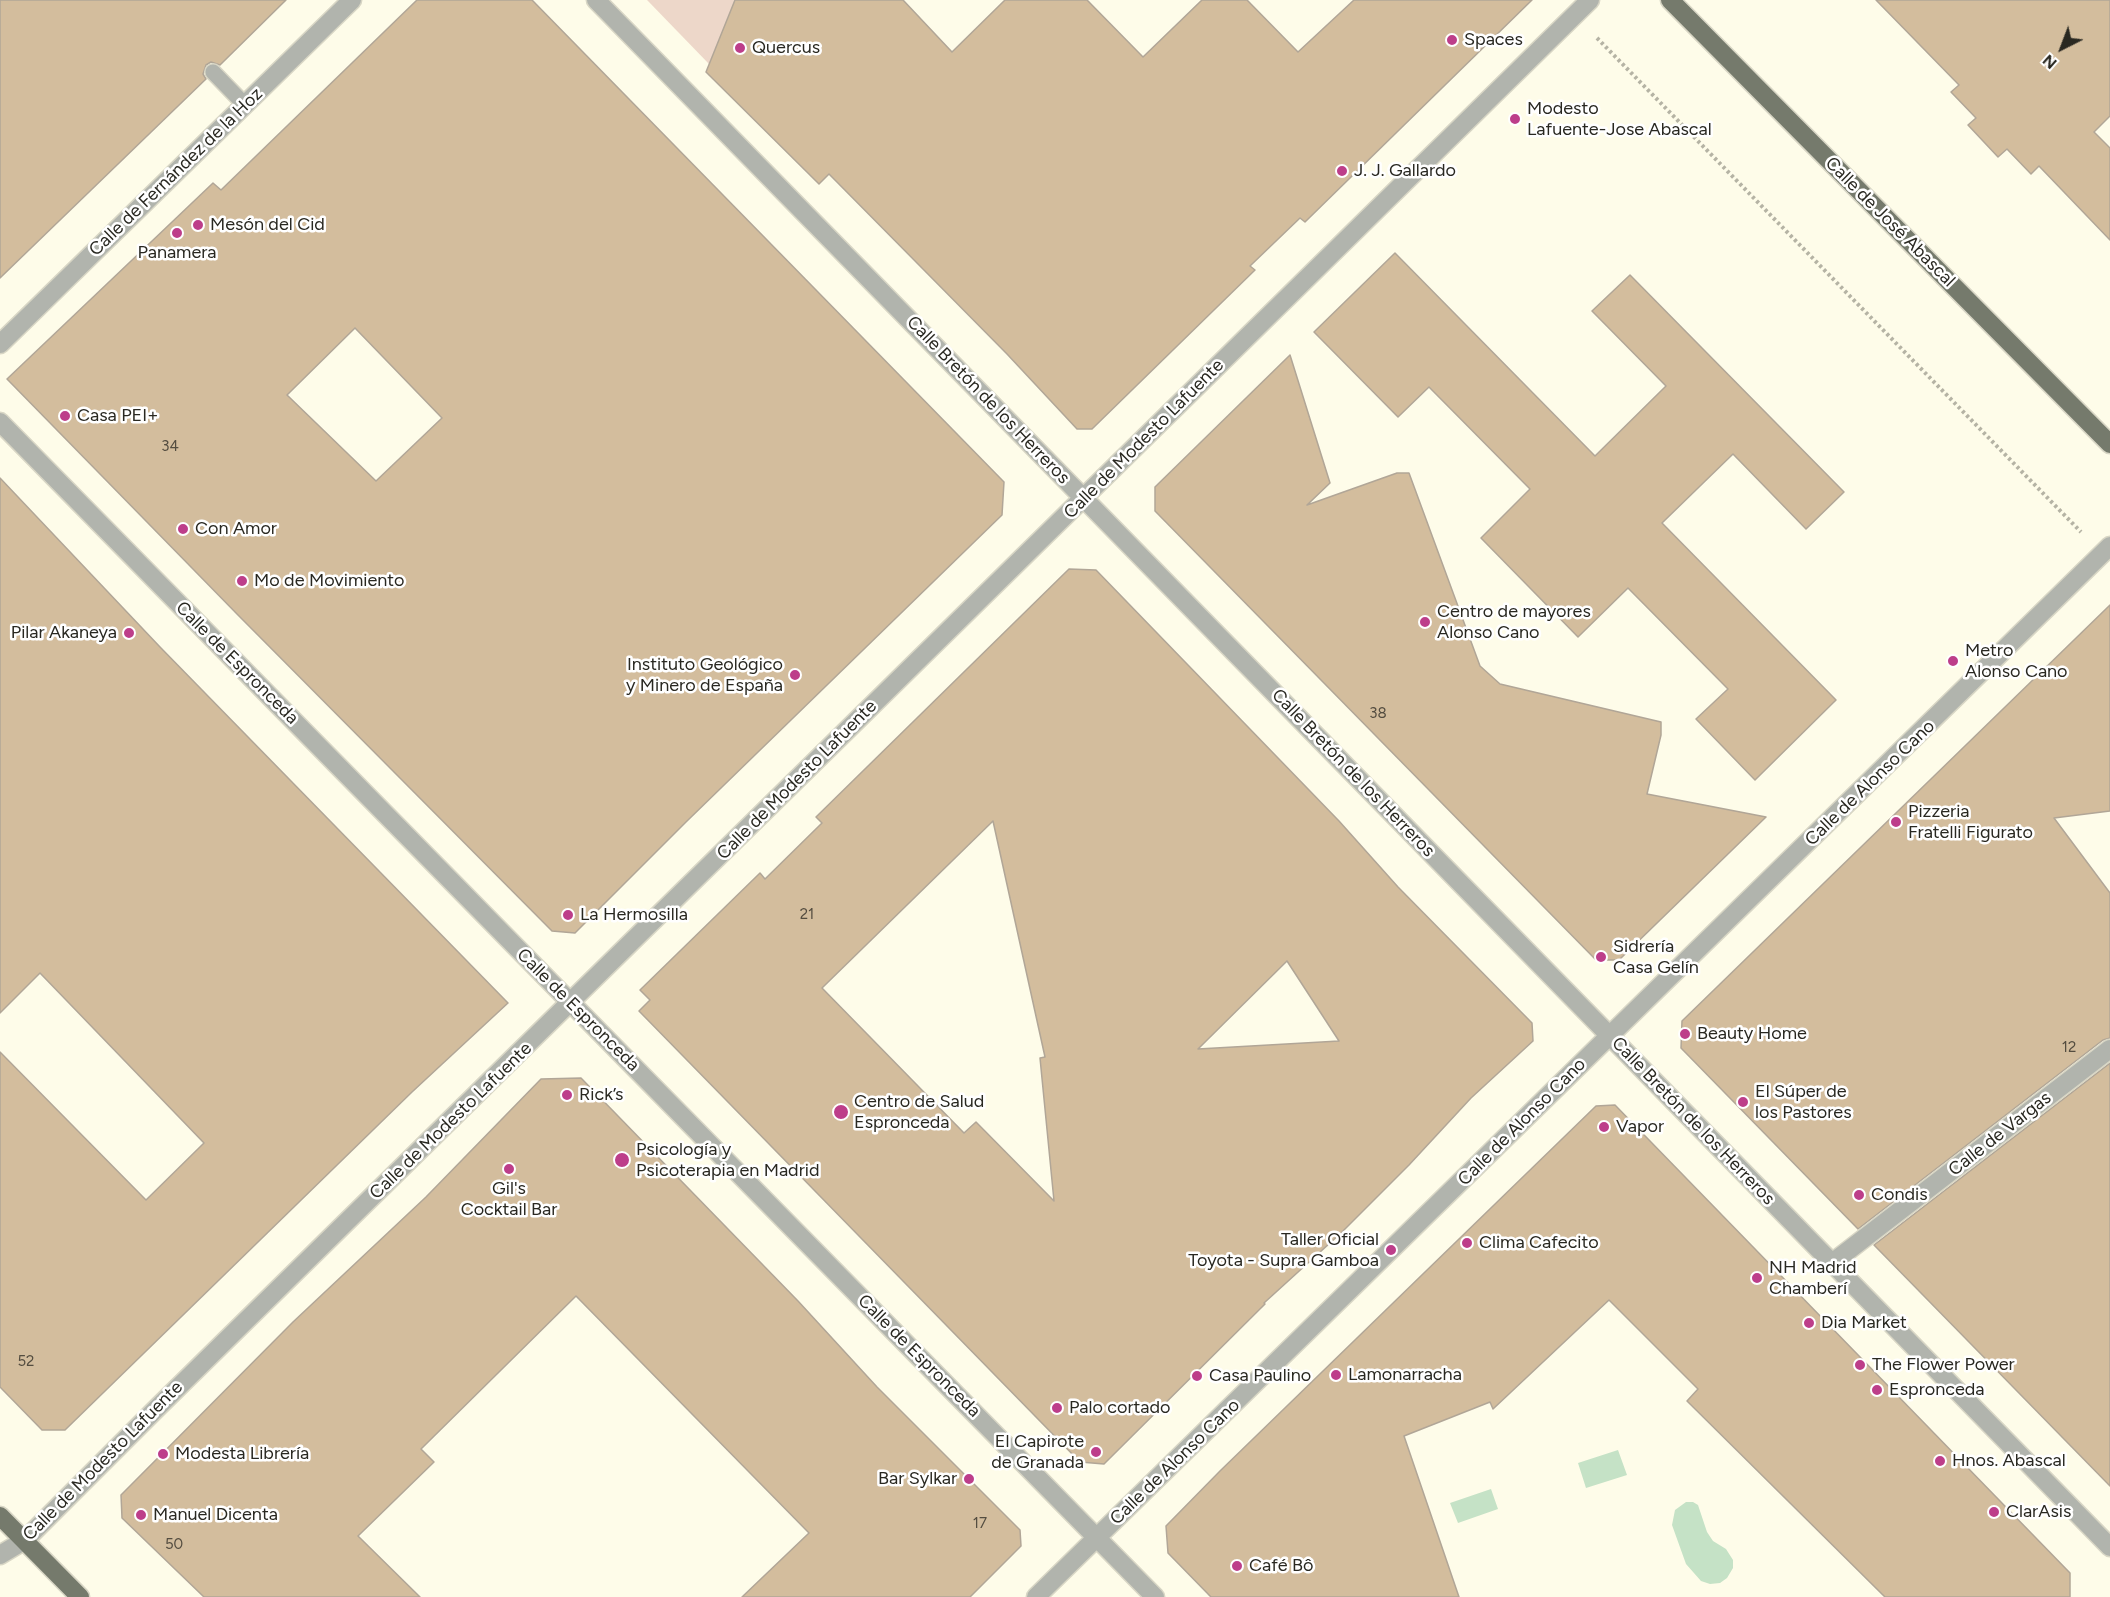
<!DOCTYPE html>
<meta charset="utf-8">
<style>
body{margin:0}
#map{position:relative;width:2110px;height:1597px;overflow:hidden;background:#fefce9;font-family:Figtree,sans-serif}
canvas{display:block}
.north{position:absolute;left:2032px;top:18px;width:60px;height:60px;-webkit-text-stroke:4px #fff;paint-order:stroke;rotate:222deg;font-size:16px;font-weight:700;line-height:24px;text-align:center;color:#292821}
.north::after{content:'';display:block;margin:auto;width:21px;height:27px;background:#292821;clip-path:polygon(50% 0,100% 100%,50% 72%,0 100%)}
</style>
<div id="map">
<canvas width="2110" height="1597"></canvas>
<div class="north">N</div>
</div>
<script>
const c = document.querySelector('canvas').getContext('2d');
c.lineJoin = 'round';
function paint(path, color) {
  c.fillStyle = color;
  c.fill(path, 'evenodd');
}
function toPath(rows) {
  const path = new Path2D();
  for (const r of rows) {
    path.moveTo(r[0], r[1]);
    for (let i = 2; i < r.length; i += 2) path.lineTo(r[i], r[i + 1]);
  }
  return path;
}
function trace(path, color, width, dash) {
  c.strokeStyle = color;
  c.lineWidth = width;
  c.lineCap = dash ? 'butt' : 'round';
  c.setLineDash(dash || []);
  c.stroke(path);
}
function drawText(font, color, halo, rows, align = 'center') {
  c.font = font + ' Figtree,sans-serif';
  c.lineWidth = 5;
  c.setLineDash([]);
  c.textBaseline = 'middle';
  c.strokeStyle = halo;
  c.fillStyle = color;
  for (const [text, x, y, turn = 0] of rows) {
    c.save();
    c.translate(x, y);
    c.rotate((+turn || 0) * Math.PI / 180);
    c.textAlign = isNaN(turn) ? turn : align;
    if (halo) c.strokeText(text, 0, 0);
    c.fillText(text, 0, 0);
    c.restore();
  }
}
paint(toPath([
 [647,0,735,0,709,64]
]), '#edd7c9');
paint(toPath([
 [1618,1450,1627,1475,1586,1488,1578,1463],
 [1491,1489,1498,1509,1458,1523,1450,1503],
 [1686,1502,1693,1502,1698,1505,1707,1532,1713,1541,1726,1549,1733,1560,1733,1568,1727,1578,1720,1583,1710,1584,1701,1581,1686,1564,1672,1525,1675,1510]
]), '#c5e2c6');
const building = toPath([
 [0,0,286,0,220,65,211,62,206,65,203,74,206,79,0,278,0,0],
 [417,0,532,0,1004,482,1002,515,686,822,575,933,552,931,237,614,7,379,213,183,221,190,417,0],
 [355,328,442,418,376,481,287,395,355,328],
 [735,0,903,0,952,52,1005,0,1087,0,1143,57,1202,0,1247,0,1298,52,1354,0,1532,0,1305,222,1300,218,1250,266,1255,270,1092,429,1077,429,1007,354,829,174,819,184,706,72,735,0],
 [1876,0,2110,0,2110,116,2094,132,2110,148,2110,240,2039,166,2031,174,2007,149,1998,157,1968,125,1976,118,1951,92,1959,85,1876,0],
 [1395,253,1595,456,1666,386,1592,311,1630,275,1844,492,1806,529,1733,454,1662,523,1836,700,1755,780,1696,719,1728,689,1628,588,1578,637,1481,538,1530,489,1429,387,1398,417,1314,332,1395,253],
 [1290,355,1330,483,1307,505,1397,473,1409,473,1480,666,1500,684,1661,722,1661,735,1647,794,1766,817,1619,960,1596,960,1155,511,1155,487,1290,355],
 [0,478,160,647,508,1003,412,1092,65,1430,42,1430,0,1387,0,1052,146,1200,204,1143,40,973,0,1013,0,478],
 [1069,569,1096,570,1339,821,1398,887,1532,1023,1533,1041,1471,1098,1409,1165,1341,1233,1264,1303,1265,1304,1104,1464,1080,1462,639,1011,650,1000,640,990,760,873,765,879,822,823,816,817,1069,569],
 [993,821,1045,1057,1040,1058,1054,1201,976,1122,964,1133,822,988,993,821],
 [1287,961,1339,1041,1198,1049,1287,961],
 [2110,605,2110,811,2054,818,2110,893,2110,1038,2103,1040,1858,1229,1681,1048,1682,1021,2110,605],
 [2110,1063,2110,1486,1874,1245,2110,1063],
 [581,1078,798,1301,877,1387,1020,1530,1021,1546,970,1597,742,1597,809,1533,576,1296,421,1449,434,1462,358,1536,420,1597,204,1597,122,1518,121,1495,293,1322,426,1197,541,1079,581,1078],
 [1615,1105,2070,1573,2070,1597,1885,1597,1687,1401,1698,1389,1609,1300,1493,1409,1490,1402,1404,1436,1459,1597,1211,1597,1168,1553,1166,1526,1220,1471,1596,1106,1615,1105]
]);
paint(building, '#d3bd9d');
trace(building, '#b1a697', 1.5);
const lane = toPath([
 [213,72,245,105]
]);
const street = toPath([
 [596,0,2110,1547],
 [0,344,352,0],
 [0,422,1155,1597],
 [1832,1263,2110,1049],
 [0,1555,25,1540,155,1410,1590,0],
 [1036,1597,2110,546]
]);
const primary = toPath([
 [1670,0,2110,444],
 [0,1516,80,1597]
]);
trace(lane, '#d8d6c5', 18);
trace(street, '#d8d6c5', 21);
trace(primary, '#d8d6c5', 21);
trace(toPath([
 [1597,38,2081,532]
]), '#b5b3a4', 4, [3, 3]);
trace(lane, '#b1b4ad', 15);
trace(street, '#b1b4ad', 18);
trace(primary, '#757a6c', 18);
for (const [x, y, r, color] of [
 [1452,40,6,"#bd3e8a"],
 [740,48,6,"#bd3e8a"],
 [1515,119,6,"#bd3e8a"],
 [1342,171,6,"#bd3e8a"],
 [198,225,6,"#bd3e8a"],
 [177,233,6,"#bd3e8a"],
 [65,416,6,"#bd3e8a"],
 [183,529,6,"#bd3e8a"],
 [242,581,6,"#bd3e8a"],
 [1425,622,6,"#bd3e8a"],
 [129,633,6,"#bd3e8a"],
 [1953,661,6,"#bd3e8a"],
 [795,675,6,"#bd3e8a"],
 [1896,822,6,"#bd3e8a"],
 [568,915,6,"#bd3e8a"],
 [1601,957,6,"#bd3e8a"],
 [1685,1034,6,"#bd3e8a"],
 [567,1095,6,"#bd3e8a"],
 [1743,1102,6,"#bd3e8a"],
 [841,1112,8,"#bd3e8a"],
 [1604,1127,6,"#bd3e8a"],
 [622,1160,8,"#bd3e8a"],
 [509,1169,6,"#bd3e8a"],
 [1859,1195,6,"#bd3e8a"],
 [1467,1243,6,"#bd3e8a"],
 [1391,1250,6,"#bd3e8a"],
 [1757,1278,6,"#bd3e8a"],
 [1809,1323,6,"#bd3e8a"],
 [1860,1365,6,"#bd3e8a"],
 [1336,1375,6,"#bd3e8a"],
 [1197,1376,6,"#bd3e8a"],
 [1877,1390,6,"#bd3e8a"],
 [1057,1408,6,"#bd3e8a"],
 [1096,1452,6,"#bd3e8a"],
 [163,1454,6,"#bd3e8a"],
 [1940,1461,6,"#bd3e8a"],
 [969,1479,6,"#bd3e8a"],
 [1994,1512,6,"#bd3e8a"],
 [141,1515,6,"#bd3e8a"],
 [1237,1566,6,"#bd3e8a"]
]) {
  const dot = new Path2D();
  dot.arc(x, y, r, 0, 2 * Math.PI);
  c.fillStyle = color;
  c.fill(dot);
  trace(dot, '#fff', 2);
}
drawText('15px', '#544d40', null, [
 ["34",170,447],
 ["38",1378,714],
 ["21",807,915],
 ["12",2069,1048],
 ["52",26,1362],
 ["17",980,1524],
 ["50",174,1545]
]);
drawText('18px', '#292821', '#fff', [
 ["Spaces",1464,40],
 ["Quercus",752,48],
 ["Modesto",1527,109],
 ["Lafuente-Jose Abascal",1527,130],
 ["J. J. Gallardo",1354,171],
 ["Mesón del Cid",210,225],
 ["Panamera",177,253,"center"],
 ["Casa PEI+",77,416],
 ["Con Amor",195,529],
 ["Mo de Movimiento",254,581],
 ["Centro de mayores",1437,612],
 ["Alonso Cano",1437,633],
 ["Pilar Akaneya",117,633,"right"],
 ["Metro",1965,651],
 ["Alonso Cano",1965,672],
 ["Instituto Geológico",783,665,"right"],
 ["y Minero de España",783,686,"right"],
 ["Pizzeria",1908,812],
 ["Fratelli Figurato",1908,833],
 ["La Hermosilla",580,915],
 ["Sidrería",1613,947],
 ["Casa Gelín",1613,968],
 ["Beauty Home",1697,1034],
 ["El Súper de",1755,1092],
 ["los Pastores",1755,1113],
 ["Rick’s",579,1095],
 ["Centro de Salud",854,1102],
 ["Espronceda",854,1123],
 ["Vapor",1616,1127],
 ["Psicología y",636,1150],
 ["Psicoterapia en Madrid",636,1171],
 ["Gil's",509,1189,"center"],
 ["Cocktail Bar",509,1210,"center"],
 ["Condis",1871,1195],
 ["Taller Oficial",1379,1240,"right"],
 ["Toyota - Supra Gamboa",1379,1261,"right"],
 ["Clima Cafecito",1479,1243],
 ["NH Madrid",1769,1268],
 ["Chamberí",1769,1289],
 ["Dia Market",1821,1323],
 ["The Flower Power",1872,1365],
 ["Lamonarracha",1348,1375],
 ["Casa Paulino",1209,1376],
 ["Espronceda",1889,1390],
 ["Palo cortado",1069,1408],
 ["El Capirote",1084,1442,"right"],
 ["de Granada",1084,1463,"right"],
 ["Modesta Librería",175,1454],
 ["Hnos. Abascal",1952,1461],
 ["Bar Sylkar",957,1479,"right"],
 ["ClarAsis",2006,1512],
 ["Manuel Dicenta",153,1515],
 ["Café Bô",1249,1566]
], 'left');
drawText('18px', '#292821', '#fff', [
 ["Calle de Fernández de la Hoz",176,172,-44],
 ["Calle de José Abascal",1890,222,45],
 ["Calle Bretón de los Herreros",988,400,46],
 ["Calle de Modesto Lafuente",1144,439,-45],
 ["Calle de Espronceda",237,663,45],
 ["Calle Bretón de los Herreros",1353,773,46],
 ["Calle de Modesto Lafuente",797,780,-45],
 ["Calle de Alonso Cano",1870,783,-44],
 ["Calle de Espronceda",578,1010,45],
 ["Calle de Modesto Lafuente",451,1121,-44],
 ["Calle Bretón de los Herreros",1693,1121,46],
 ["Calle de Alonso Cano",1522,1122,-45],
 ["Calle de Vargas",2000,1134,-38],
 ["Calle de Espronceda",919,1356,45],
 ["Calle de Modesto Lafuente",103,1461,-45],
 ["Calle de Alonso Cano",1175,1462,-44]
]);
</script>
